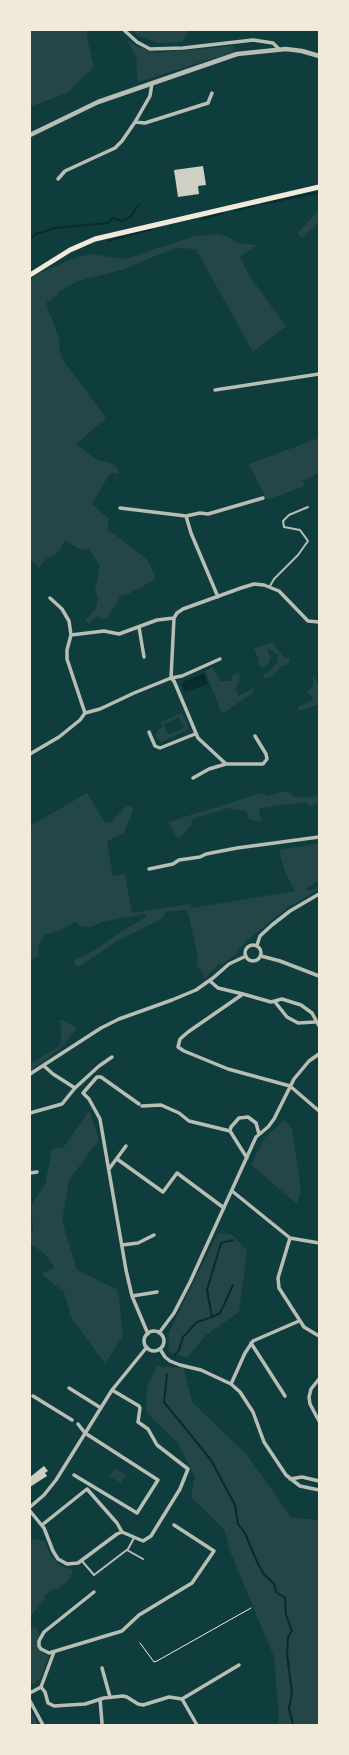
<!DOCTYPE html>
<style>
body{margin:0}
#map{position:relative;width:349px;height:1755px;overflow:hidden;background:#0f3d3e;font-family:"Work Sans",sans-serif}
canvas{display:block}
.frame{position:absolute;inset:0;border:31px solid #f1e9da;pointer-events:none}
</style>
<div id="map">
<canvas width="349" height="1755"></canvas>
<div class="frame"></div>
</div>
<script>
const c = document.querySelector('canvas').getContext('2d');
c.lineJoin = 'round';
function paint(path, color) {
  c.fillStyle = color;
  c.fill(path, 'evenodd');
}
function toPath(rows) {
  const path = new Path2D();
  for (const r of rows) {
    if (r.length === 3) {
      path.moveTo(r[0] + r[2], r[1]);
      path.arc(r[0], r[1], r[2], 0, 2 * Math.PI);
      continue;
    }
    path.moveTo(r[0], r[1]);
    for (let i = 2; i < r.length; i += 2) path.lineTo(r[i], r[i + 1]);
  }
  return path;
}
function trace(path, color, width, dash) {
  c.strokeStyle = color;
  c.lineWidth = width;
  c.lineCap = dash ? 'butt' : 'round';
  c.setLineDash(dash || []);
  c.stroke(path);
}
paint(toPath([
 [30,30,88,30,87,38,94,67,67,93,30,107],
 [131,30,189,30,183,42,158,43,138,36],
 [127,40,138,47,156,53,233,46,234,52,138,82,136,56],
 [319,210,319,222,302,238,297,234],
 [217,234,226,236,240,244,258,245,240,256,248,274,286,326,253,352,196,249,178,248,160,254,125,269,78,281,57,293,59,294,46,303,60,341,59,348,61,355,60,356,106,418,76,444,97,460,111,463,118,469,118,474,110,473,92,504,109,519,107,529,147,559,155,576,153,581,128,594,120,596,117,603,107,618,102,620,98,616,89,623,85,621,96,608,98,598,95,590,100,566,89,549,81,550,65,540,60,550,53,556,46,559,39,568,30,559,30,280,40,273,72,259,91,254,125,259,195,236],
 [319,438,319,473,303,481,305,486,267,500,249,464],
 [275,642,274,646,284,657,289,658,290,662,287,665,282,666,272,676,264,679,263,675,271,670,277,662,278,655,268,648,268,652,271,658,268,664,262,668,259,666,258,658,254,648],
 [213,667,220,681,232,681,231,676,239,672,240,680,235,689,239,696,253,688,254,692,223,713,221,712,205,671],
 [313,677,319,684,319,704,300,711,298,707,314,699,306,691,311,689,313,685],
 [182,713,189,729,161,742,157,739,155,735,158,731,158,730,163,727,161,722],
 [179,717,184,728,168,735,164,724],
 [286,791,295,797,309,798,319,794,319,802,310,806,306,802,259,808,261,822,249,819,246,811,228,808,193,819,191,826,178,839,168,822,262,793,268,796],
 [87,793,105,823,110,823,127,806,132,807,133,810,124,833,107,841,113,876,125,874,132,913,190,904,191,908,295,891,285,872,279,850,319,843,319,880,305,890,312,890,319,887,319,889,287,908,245,942,237,953,222,965,219,964,204,979,202,972,196,965,198,959,189,916,186,910,165,912,163,918,119,940,80,966,76,966,74,960,95,950,119,933,146,917,145,914,101,922,92,927,79,926,77,921,59,931,44,935,38,946,39,956,30,960,30,826],
 [62,1020,76,1027,76,1029,61,1048,30,1071,30,1064,58,1047,61,1043,61,1026,59,1021],
 [89,1111,99,1140,69,1180,62,1221,77,1270,118,1290,123,1336,105,1364,71,1317,64,1292,41,1274,55,1268,45,1254,30,1243,30,1233,33,1229,31,1205,45,1185,52,1149,63,1148],
 [284,1120,292,1129,301,1191,297,1204,251,1165,265,1137],
 [218,1233,231,1234,247,1251,239,1312,206,1335,187,1358,168,1351,169,1332],
 [157,1366,184,1368,192,1402,247,1455,291,1517,319,1520,319,1725,277,1725,279,1717,274,1657,230,1551,224,1529,191,1497,195,1477,178,1443,146,1412,147,1387],
 [115,1468,126,1475,121,1483,109,1476],
 [30,1538,45,1541,50,1554,60,1565,65,1568,72,1569,73,1572,68,1581,57,1589,54,1588,44,1596,44,1600,30,1617],
 [30,1627,37,1629,40,1636,37,1641,39,1648,42,1653,49,1656,41,1677,34,1684,30,1683],
 [30,1710,37,1723,39,1725,30,1725]
]), '#244646');
paint(toPath([
 [204,673,208,684,185,692,182,686,183,682]
]), '#0a2a2b');
trace(toPath([
 [262,204,319,192],
 [235,210,254,206],
 [203,219,223,213],
 [30,239,36,234,55,228,99,224,108,223,113,218,123,221,131,216,139,204],
 [108,241,152,229],
 [212,1317,220,1313,233,1285],
 [175,1355,179,1350,183,1337,197,1322,212,1317,207,1290,221,1243,233,1240],
 [167,1374,164,1402,211,1460,235,1505,238,1524,245,1533,257,1562,264,1574,274,1584,276,1592,285,1598,286,1615,292,1631,288,1637,287,1654,292,1693,289,1709,293,1724]
]), '#0a2a2b', 2);
paint(toPath([
 [203,166,206,185,198,186,199,194,178,197,174,170],
 [44,1466,48,1471,45,1473,47,1476,30,1487,30,1477]
]), '#cfcfc3');
trace(toPath([
 [140,1643,154,1662,157,1661,251,1608]
]), '#f1e9da', 1);
trace(toPath([
 [270,586,274,579,298,555,308,541,300,530,284,527,283,521,289,515,308,507],
 [127,1550,143,1559],
 [82,1561,94,1575,128,1549,134,1538]
]), '#b8beb3', 2);
trace(toPath([
 [124,30,137,42,150,49,183,48,253,40,273,43,279,49],
 [152,83,150,96,135,122,145,123,208,103,212,93],
 [58,179,65,171,115,148,122,141,135,122],
 [215,390,319,374],
 [120,508,186,516,200,513,208,514,263,498],
 [186,516,191,533,218,597],
 [50,598,62,609,69,621,71,635,67,650,67,659,85,713],
 [139,627,144,657],
 [71,635,104,631,119,634,157,620,174,618],
 [171,678,174,618,177,613,183,609,241,588,254,584,264,585,279,591,308,621,319,622],
 [171,678,174,681,198,738,226,764],
 [85,713,100,709,134,693,171,678,182,676,220,659],
 [149,732,155,746,160,748,195,734],
 [30,754,59,737,80,720,85,713],
 [193,778,209,769,226,764,263,764,267,759,266,754,255,736],
 [149,869,173,864,179,860,200,857,206,854,237,848,319,837],
 [253,953,8],
 [257,945,260,936,272,925,290,911,319,894],
 [261,956,280,961,319,976],
 [210,981,218,988,243,994],
 [275,1002,287,1017,298,1023,315,1022],
 [319,1026,312,1013,301,1005,282,999,271,1002,243,994,188,1032,180,1039,178,1047,184,1051,228,1069,290,1086,319,1111],
 [44,1066,53,1074,75,1088],
 [30,1074,101,1028,119,1019,172,1000,196,990,213,978,229,964,246,956],
 [139,1104,101,1077,97,1077,83,1093,89,1099,100,1119,126,1270,132,1296,148,1334],
 [142,1106,161,1105,179,1113,189,1121,230,1131],
 [30,1113,62,1104,75,1088,99,1066,112,1057],
 [247,1158,230,1131,231,1127,239,1118,248,1117,256,1123,259,1134],
 [117,1159,163,1192,177,1173,224,1208],
 [109,1169,126,1146],
 [30,1173,37,1172],
 [232,1191,290,1238,319,1243],
 [290,1238,278,1278,279,1288,304,1327,319,1336],
 [122,1245,138,1243,154,1235],
 [132,1296,157,1292],
 [154,1341,10],
 [159,1333,174,1313,190,1282,256,1137,268,1127,274,1119,294,1079,309,1061,319,1054],
 [251,1343,285,1396],
 [160,1349,165,1357,170,1361,180,1365,201,1370,231,1384,240,1392,253,1412,264,1442,286,1475,300,1486,319,1490],
 [319,1379,311,1389,309,1397,310,1404,319,1421],
 [231,1384,245,1353,253,1341,299,1321],
 [69,1388,101,1408],
 [33,1396,72,1420],
 [74,1475,137,1513,158,1480,85,1433,78,1424],
 [290,1479,302,1477,319,1481],
 [30,1507,44,1495,56,1480,112,1390,147,1347],
 [30,1511,44,1528,53,1551,58,1559,67,1564,78,1563,117,1534,122,1532,143,1541,151,1536,180,1489,188,1469,157,1445,148,1429,138,1422,140,1408,139,1406,112,1390],
 [42,1525,87,1489,117,1523,122,1532],
 [94,1592,44,1632,39,1641,39,1646,41,1649,49,1653,122,1631,139,1615,192,1583,214,1551,174,1525],
 [102,1668,110,1697],
 [41,1687,45,1692,48,1703,54,1706,85,1704,104,1698,123,1696,127,1697,138,1704,143,1705,169,1697,182,1699,197,1725],
 [30,1693,41,1687,54,1652],
 [100,1699,102,1723],
 [182,1699,239,1665],
 [30,1701,43,1725]
]), '#b8beb3', 3.5);
trace(toPath([
 [30,135,98,102,237,54,286,49,302,51,319,56]
]), '#b8beb3', 4.5);
trace(toPath([
 [30,275,70,250,95,239,319,187]
]), '#f1e9da', 5);
</script>
